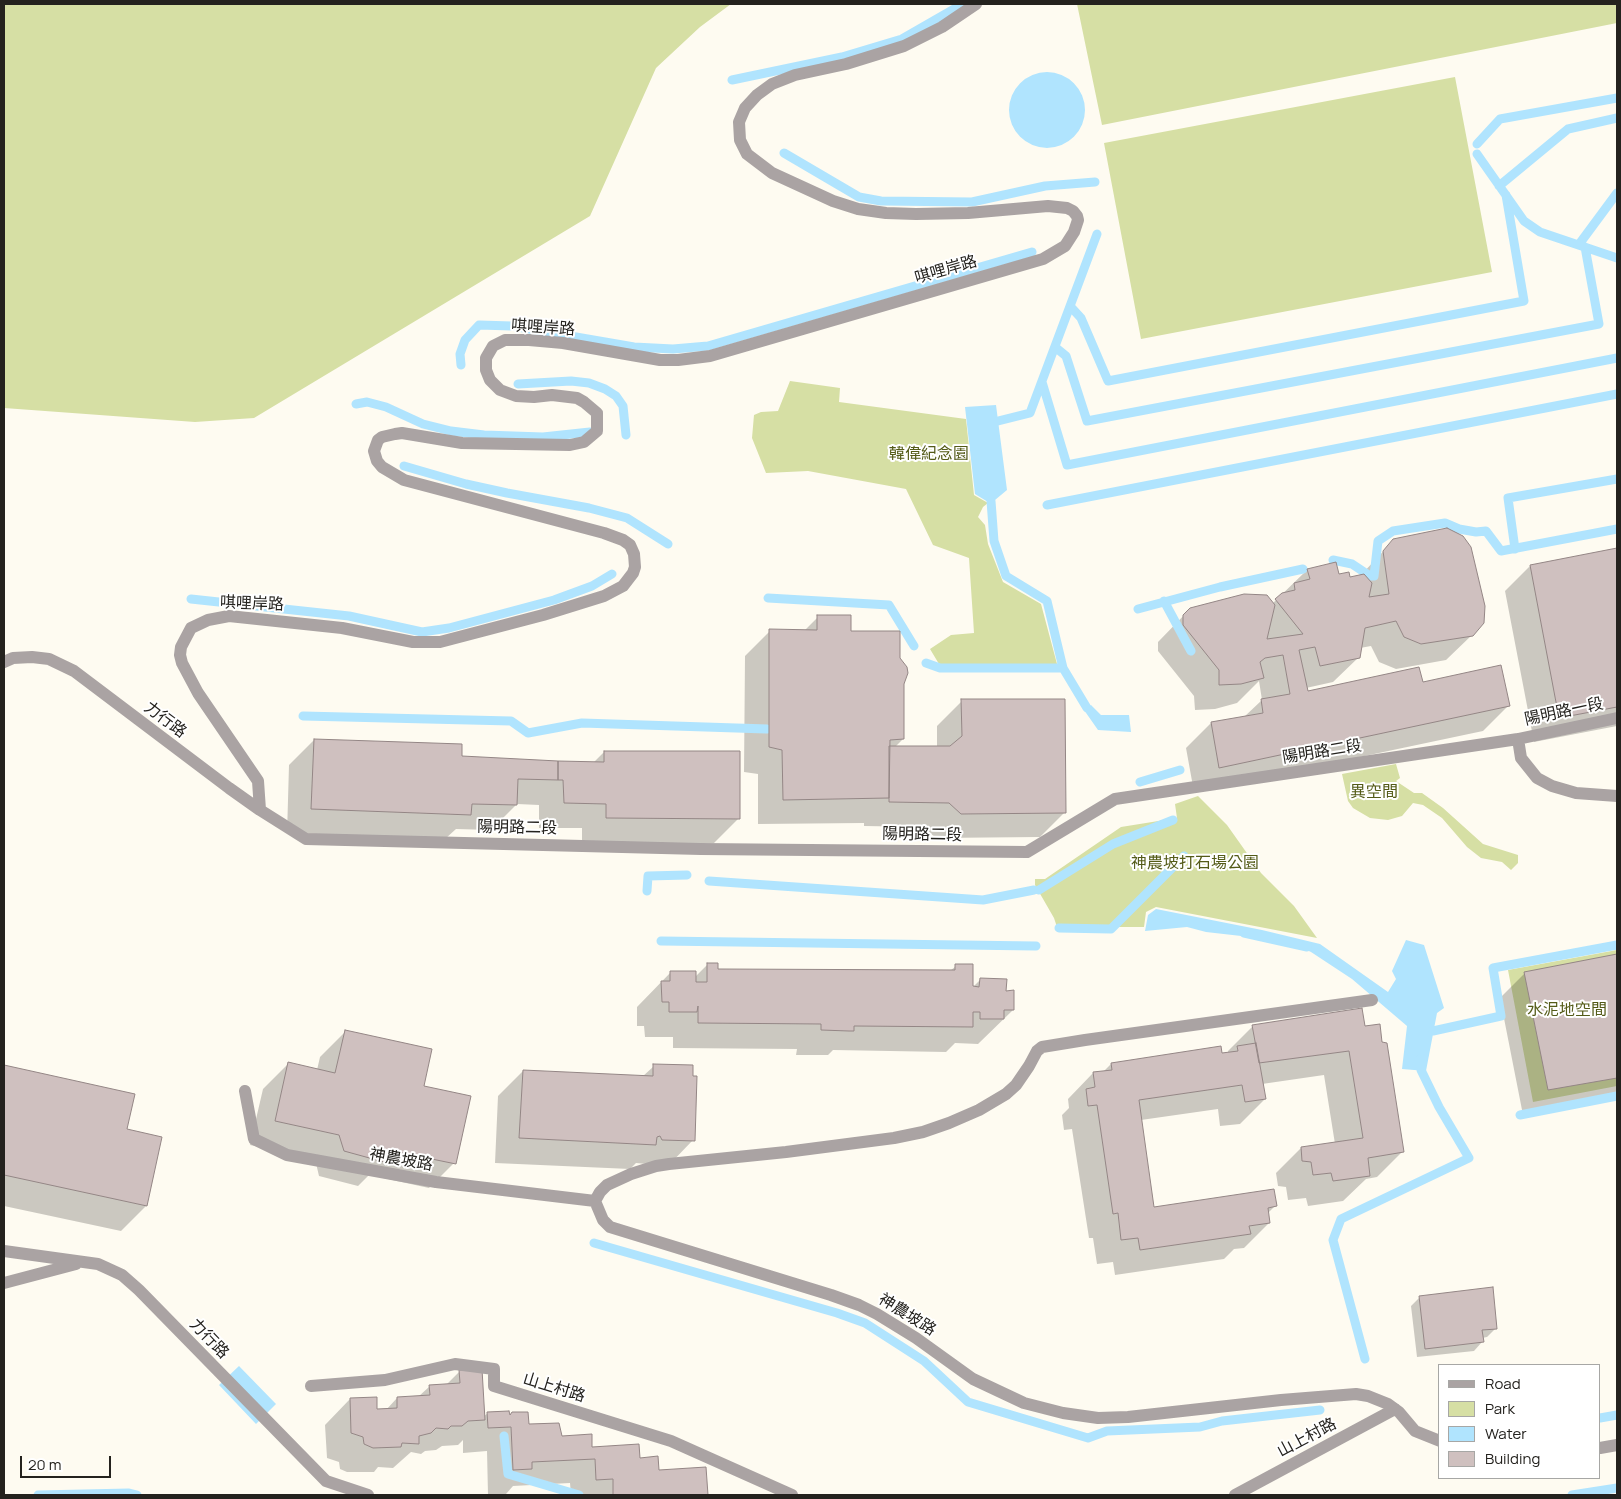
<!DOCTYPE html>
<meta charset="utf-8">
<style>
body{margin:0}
#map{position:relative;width:1621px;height:1499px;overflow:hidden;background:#fefbf1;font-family:Manrope,sans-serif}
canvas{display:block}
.frame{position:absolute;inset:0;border:5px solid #24221e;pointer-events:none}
.legend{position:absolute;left:1438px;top:1364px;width:162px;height:115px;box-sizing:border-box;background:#fff;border:1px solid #a7a7a5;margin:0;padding:6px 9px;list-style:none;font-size:15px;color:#24221e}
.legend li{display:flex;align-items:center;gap:10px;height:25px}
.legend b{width:25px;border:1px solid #a7a7a5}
.scale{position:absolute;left:20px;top:1456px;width:91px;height:22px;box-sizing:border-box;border:2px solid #24221e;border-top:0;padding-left:6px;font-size:15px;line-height:18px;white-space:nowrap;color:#24221e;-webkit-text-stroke:4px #fff;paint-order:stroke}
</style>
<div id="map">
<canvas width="1621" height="1499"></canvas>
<div class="frame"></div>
<ul class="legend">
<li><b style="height:6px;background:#aaa3a3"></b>Road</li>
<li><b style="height:14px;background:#d6dfa4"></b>Park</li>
<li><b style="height:14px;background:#b0e4fe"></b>Water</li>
<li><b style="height:14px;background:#cfc0bf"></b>Building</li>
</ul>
<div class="scale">20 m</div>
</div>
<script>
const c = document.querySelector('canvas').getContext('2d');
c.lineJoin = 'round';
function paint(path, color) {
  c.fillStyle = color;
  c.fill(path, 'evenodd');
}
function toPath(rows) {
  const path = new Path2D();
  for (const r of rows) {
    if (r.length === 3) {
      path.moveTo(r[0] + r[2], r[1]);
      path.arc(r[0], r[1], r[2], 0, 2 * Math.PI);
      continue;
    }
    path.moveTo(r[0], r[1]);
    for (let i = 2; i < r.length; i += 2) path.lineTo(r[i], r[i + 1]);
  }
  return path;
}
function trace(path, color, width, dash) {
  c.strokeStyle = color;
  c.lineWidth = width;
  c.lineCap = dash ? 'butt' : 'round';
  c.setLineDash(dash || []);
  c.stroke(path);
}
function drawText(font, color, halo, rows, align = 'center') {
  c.font = font + ' Manrope,"Noto Sans TC",sans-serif';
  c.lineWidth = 4;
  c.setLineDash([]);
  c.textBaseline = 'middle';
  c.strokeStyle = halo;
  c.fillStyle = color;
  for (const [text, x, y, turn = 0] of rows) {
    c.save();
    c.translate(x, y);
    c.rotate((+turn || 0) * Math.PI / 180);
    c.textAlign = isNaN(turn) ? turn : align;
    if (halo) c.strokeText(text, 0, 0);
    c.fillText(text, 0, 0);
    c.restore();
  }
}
paint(toPath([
 [4,4,731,4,700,27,656,68,590,216,254,418,195,422,4,408],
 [1077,4,1617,4,1617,23,1102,125],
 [1455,77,1492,272,1141,339,1104,143],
 [790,381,840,388,839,402,966,419,974,495,988,503,983,507,978,517,985,525,988,544,1003,582,1041,604,1057,664,939,664,930,649,951,635,974,633,969,558,933,545,906,489,808,471,766,473,752,438,754,415,761,412,778,411],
 [1396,764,1400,778,1396,781,1414,793,1422,793,1443,808,1483,844,1518,855,1518,863,1511,870,1502,862,1481,858,1467,847,1442,818,1423,805,1413,803,1402,816,1388,820,1370,818,1353,808,1348,801,1342,774],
 [1198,796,1227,825,1261,873,1294,906,1317,938,1156,907,1146,912,1144,927,1057,927,1054,918,1035,885,1035,879,1045,879,1121,827,1177,818,1175,804],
 [1617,950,1617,1086,1533,1102,1508,970]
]), '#d6dfa4');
paint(toPath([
 [1047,110,38],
 [996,405,1007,490,995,500,988,502,975,494,965,407],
 [1091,705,1101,715,1129,715,1131,732,1098,730,1084,710],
 [1156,909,1262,930,1320,944,1388,992,1396,979,1392,971,1406,940,1424,945,1444,1008,1437,1013,1426,1071,1402,1069,1407,1026,1352,979,1311,952,1281,938,1261,935,1250,937,1206,932,1187,927,1145,931,1148,915],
 [239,1366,276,1404,256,1424,219,1385]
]), '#b0e4fe');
paint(toPath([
 [1394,540,1472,635,1446,660,1396,669,1379,662,1371,646,1360,648,1359,657,1333,682,1306,688,1307,692,1422,683,1508,706,1483,731,1194,792,1186,748,1211,723,1244,717,1262,700,1259,681,1237,703,1215,709,1195,710,1194,696,1158,651,1158,642,1190,609,1272,604,1307,570,1349,579,1360,576],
 [1617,550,1617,726,1534,742,1505,591,1530,566],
 [818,617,899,659,902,684,903,739,894,748,937,747,937,726,962,701,1065,812,1040,837,936,838,923,827,864,826,864,823,758,824,758,774,744,772,745,656,770,631,804,631],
 [314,740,460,757,593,763,604,752,739,818,714,843,582,843,582,828,539,828,539,805,517,804,491,830,456,829,445,839,287,834,289,765],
 [1617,955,1617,1098,1523,1115,1500,998,1525,973],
 [708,964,717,970,950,971,956,966,972,988,980,980,1005,992,1013,1010,978,1044,955,1043,946,1052,833,1050,828,1055,796,1055,797,1049,673,1048,673,1037,645,1037,644,1026,637,1026,637,1007,671,972,695,977],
 [1253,1026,1364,1027,1402,1152,1377,1177,1366,1179,1343,1201,1308,1206,1306,1198,1288,1200,1286,1187,1278,1186,1276,1173,1301,1148,1335,1144,1324,1075,1262,1084,1265,1099,1240,1124,1220,1126,1218,1109,1141,1120,1153,1209,1275,1206,1267,1214,1269,1223,1244,1248,1234,1249,1224,1259,1115,1275,1113,1262,1097,1264,1093,1238,1089,1238,1072,1129,1064,1130,1062,1115,1069,1108,1068,1099,1093,1073,1103,1072,1111,1064,1228,1053,1228,1051],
 [345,1032,423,1087,454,1163,429,1188,369,1175,358,1186,319,1176,315,1159,250,1145,263,1089,288,1064,317,1070,320,1057],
 [654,1066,693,1140,668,1166,636,1163,630,1169,495,1163,498,1096,523,1071,642,1077],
 [4,1067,133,1094,126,1130,146,1206,121,1231,4,1206],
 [1420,1297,1496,1328,1487,1337,1482,1338,1482,1342,1474,1351,1417,1357,1411,1306],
 [460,1371,483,1417,488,1413,509,1417,527,1426,591,1449,639,1459,658,1471,705,1468,707,1495,571,1495,570,1483,513,1486,506,1494,488,1495,487,1451,463,1453,463,1440,458,1445,442,1446,436,1450,425,1451,421,1454,411,1452,393,1468,378,1467,374,1472,347,1472,340,1469,339,1462,327,1458,325,1425,350,1399,376,1410,386,1410,397,1398,418,1397,430,1386,446,1385]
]), '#0003');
trace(toPath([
 [732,80,842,57,902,39,963,4],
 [1477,144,1500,119,1617,98],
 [784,153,859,197,881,201,972,202,1045,186,1095,182],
 [1477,154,1524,221,1540,232,1617,258],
 [1499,186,1568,129,1617,118],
 [1580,243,1617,193],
 [1070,306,1081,318,1108,381,1524,301,1506,195],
 [1055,347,1066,356,1087,421,1599,324,1585,247],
 [461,365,460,354,465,340,479,325,512,326,634,347,673,349,708,346,1032,252],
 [1042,382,1067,465,1617,358],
 [518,384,571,381,589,383,605,389,616,396,623,406,626,435],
 [356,404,367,402,386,407,423,424,451,431,484,435,543,437,590,432],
 [998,421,1030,413,1097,234],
 [404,466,466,484,507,493,589,508,627,518,668,544],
 [991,501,994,541,1006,576,1047,601,1063,668,1087,708],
 [1047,505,1617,394],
 [1515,549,1508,498,1617,479],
 [1333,560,1352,564,1370,576,1374,576,1378,541,1393,531,1445,523,1459,529,1476,532,1486,531,1501,551,1617,529],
 [768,598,889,605,914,646],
 [191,599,349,616,422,632,449,628,554,600,592,586,612,574],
 [1164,601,1191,651],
 [1138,609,1220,587,1303,569],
 [926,663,940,668,1063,668],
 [303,716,511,721,528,733,582,723,767,729],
 [1140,782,1180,770],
 [709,881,983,900,1034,890],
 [1039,890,1113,844,1173,820],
 [647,891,648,876,687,875],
 [1059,928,1111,929,1184,856],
 [1244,933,1307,947],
 [661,941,1036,946],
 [1433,1031,1501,1016,1493,968,1617,945],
 [1520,1115,1617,1096],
 [594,1243,837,1313,865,1323,924,1361,968,1402,1088,1438,1107,1431,1200,1427,1222,1421,1320,1410],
 [1365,1359,1333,1240,1341,1219,1469,1158,1439,1107,1421,1070,1421,1058],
 [1600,1418,1617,1415],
 [504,1436,508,1474,579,1495],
 [38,1495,129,1493,137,1495],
 [1572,1495,1617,1488]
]), '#b0e4fe', 9);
const building = toPath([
 [1447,528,1463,536,1471,547,1485,606,1484,623,1473,636,1421,644,1404,637,1396,621,1365,628,1360,658,1320,666,1315,647,1299,650,1308,691,1419,667,1423,682,1501,665,1510,706,1219,768,1211,722,1263,713,1261,699,1290,694,1283,655,1265,658,1260,662,1264,678,1241,684,1219,685,1219,670,1183,625,1183,615,1190,608,1244,594,1267,595,1275,605,1267,639,1303,634,1275,599,1282,593,1295,590,1294,583,1310,579,1307,569,1336,562,1339,574,1349,572,1350,577,1364,574,1372,583,1369,597,1389,594,1383,551,1393,539,1447,528],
 [1617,548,1617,707,1559,718,1530,565,1617,548],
 [817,615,851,615,851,631,900,631,900,658,907,667,908,673,904,684,904,739,890,740,889,798,783,800,782,750,769,747,769,629,817,630,817,615],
 [961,699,1065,699,1066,813,961,814,949,803,889,802,889,746,950,746,962,736,961,699],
 [314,739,462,744,462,756,558,761,558,780,518,779,517,805,472,804,471,815,311,809,314,739],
 [604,751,740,751,740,819,606,818,606,804,564,803,563,780,558,780,558,761,604,762,604,751],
 [1617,954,1617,1078,1548,1090,1524,972,1617,954],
 [707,963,718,963,718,969,955,970,955,964,973,964,973,986,979,987,980,978,1007,979,1006,991,1014,990,1014,1010,1004,1010,1004,1019,980,1019,980,1012,973,1012,973,1027,854,1026,854,1031,849,1031,821,1030,821,1024,698,1023,698,1006,697,1012,669,1012,669,1002,662,1002,661,981,670,981,670,971,696,971,696,982,707,982,707,963],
 [1362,1008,1365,1026,1380,1024,1382,1042,1387,1043,1404,1152,1368,1158,1370,1176,1333,1181,1331,1173,1313,1175,1311,1162,1302,1161,1301,1147,1363,1138,1349,1051,1259,1063,1252,1025,1362,1008],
 [345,1030,432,1049,424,1086,471,1096,456,1164,393,1151,384,1162,344,1151,339,1135,275,1121,288,1062,335,1073,345,1030],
 [1256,1043,1266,1099,1245,1102,1242,1085,1139,1100,1154,1207,1274,1189,1277,1206,1268,1208,1270,1223,1249,1226,1251,1234,1140,1250,1138,1238,1121,1240,1118,1213,1113,1214,1097,1105,1088,1106,1086,1089,1095,1087,1093,1072,1112,1070,1111,1063,1221,1046,1222,1053,1238,1051,1237,1046,1256,1043],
 [653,1064,693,1065,693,1076,697,1076,695,1141,662,1140,660,1136,657,1137,656,1145,519,1138,523,1070,653,1076,653,1064],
 [4,1065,135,1094,127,1129,162,1137,147,1206,4,1175,4,1065],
 [1493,1287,1497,1329,1482,1330,1484,1342,1425,1349,1419,1296,1493,1287],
 [482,1369,485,1420,468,1421,462,1426,451,1426,448,1429,436,1428,431,1433,419,1436,419,1444,402,1443,401,1447,373,1448,364,1444,363,1437,351,1433,350,1398,377,1397,377,1409,397,1408,397,1397,430,1395,429,1385,460,1383,459,1370,482,1369],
 [509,1411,510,1415,512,1412,528,1412,529,1424,559,1423,562,1436,592,1434,592,1447,639,1444,640,1458,658,1456,659,1470,706,1467,708,1495,613,1495,613,1479,596,1480,595,1459,532,1462,532,1469,513,1470,511,1427,488,1428,487,1412,509,1411]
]);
paint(building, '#cfc0bf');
trace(building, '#948685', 1);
trace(toPath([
 [4,662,13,658,32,657,49,659,74,671,229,788,260,810,306,839,701,849,1027,852,1115,799,1518,739,1617,718],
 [1518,739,1521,758,1537,778,1552,786,1576,793,1617,796],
 [260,810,258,781,198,693,182,663,180,655,181,647,191,628,208,620,229,616,342,628,413,642,440,642,543,615,604,596,623,586,633,573,635,567,634,554,630,545,623,540,604,533,404,480,382,467,377,461,374,451,378,440,382,437,395,434,402,433,462,443,570,445,584,442,597,431,597,413,584,402,577,398,552,395,534,397,516,396,500,390,490,380,486,370,486,358,493,346,505,340,529,340,563,343,660,360,678,360,710,356,1043,259,1065,246,1074,232,1078,220,1077,216,1073,211,1067,208,1048,206,968,213,916,214,886,213,858,209,833,201,772,173,747,154,740,140,739,122,745,108,757,95,772,84,795,75,846,64,904,46,942,27,976,4],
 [245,1091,254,1139,287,1155,436,1182,595,1201,603,1220,610,1227,831,1295,859,1305,877,1314,916,1338,973,1379,1024,1403,1063,1413,1098,1418,1128,1417,1281,1400,1356,1394,1368,1396,1388,1404,1399,1412,1415,1431,1440,1441],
 [595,1201,600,1192,607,1185,631,1174,656,1166,669,1164,786,1152,894,1138,923,1132,949,1123,979,1110,1006,1094,1016,1085,1029,1066,1037,1051,1042,1047,1085,1040,1372,1000],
 [4,1251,98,1264,122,1275,139,1290,326,1481,368,1495],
 [4,1283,76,1264],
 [311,1386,385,1380,455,1364,494,1369,494,1386,671,1441,792,1495],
 [1600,1448,1617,1445],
 [1235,1495,1395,1409]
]), '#aaa3a3', 12);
drawText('16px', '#24221e', '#fff', [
 ["唭哩岸路",946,270,-16],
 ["唭哩岸路",543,328,4],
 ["唭哩岸路",252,604,2],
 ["陽明路一段",1564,712,-12],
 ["力行路",165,720,37],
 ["陽明路二段",1322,752,-9],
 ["陽明路二段",517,828,1],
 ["陽明路二段",922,835,1],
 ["神農坡路",401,1160,10],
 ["神農坡路",907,1315,32],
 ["力行路",209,1339,46],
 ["山上村路",554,1388,17],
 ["山上村路",1307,1438,-28]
]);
drawText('16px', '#545b18', '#fff', [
 ["韓偉紀念園",929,455],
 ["異空間",1374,793],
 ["神農坡打石場公園",1195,864],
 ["水泥地空間",1567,1011]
]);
</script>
